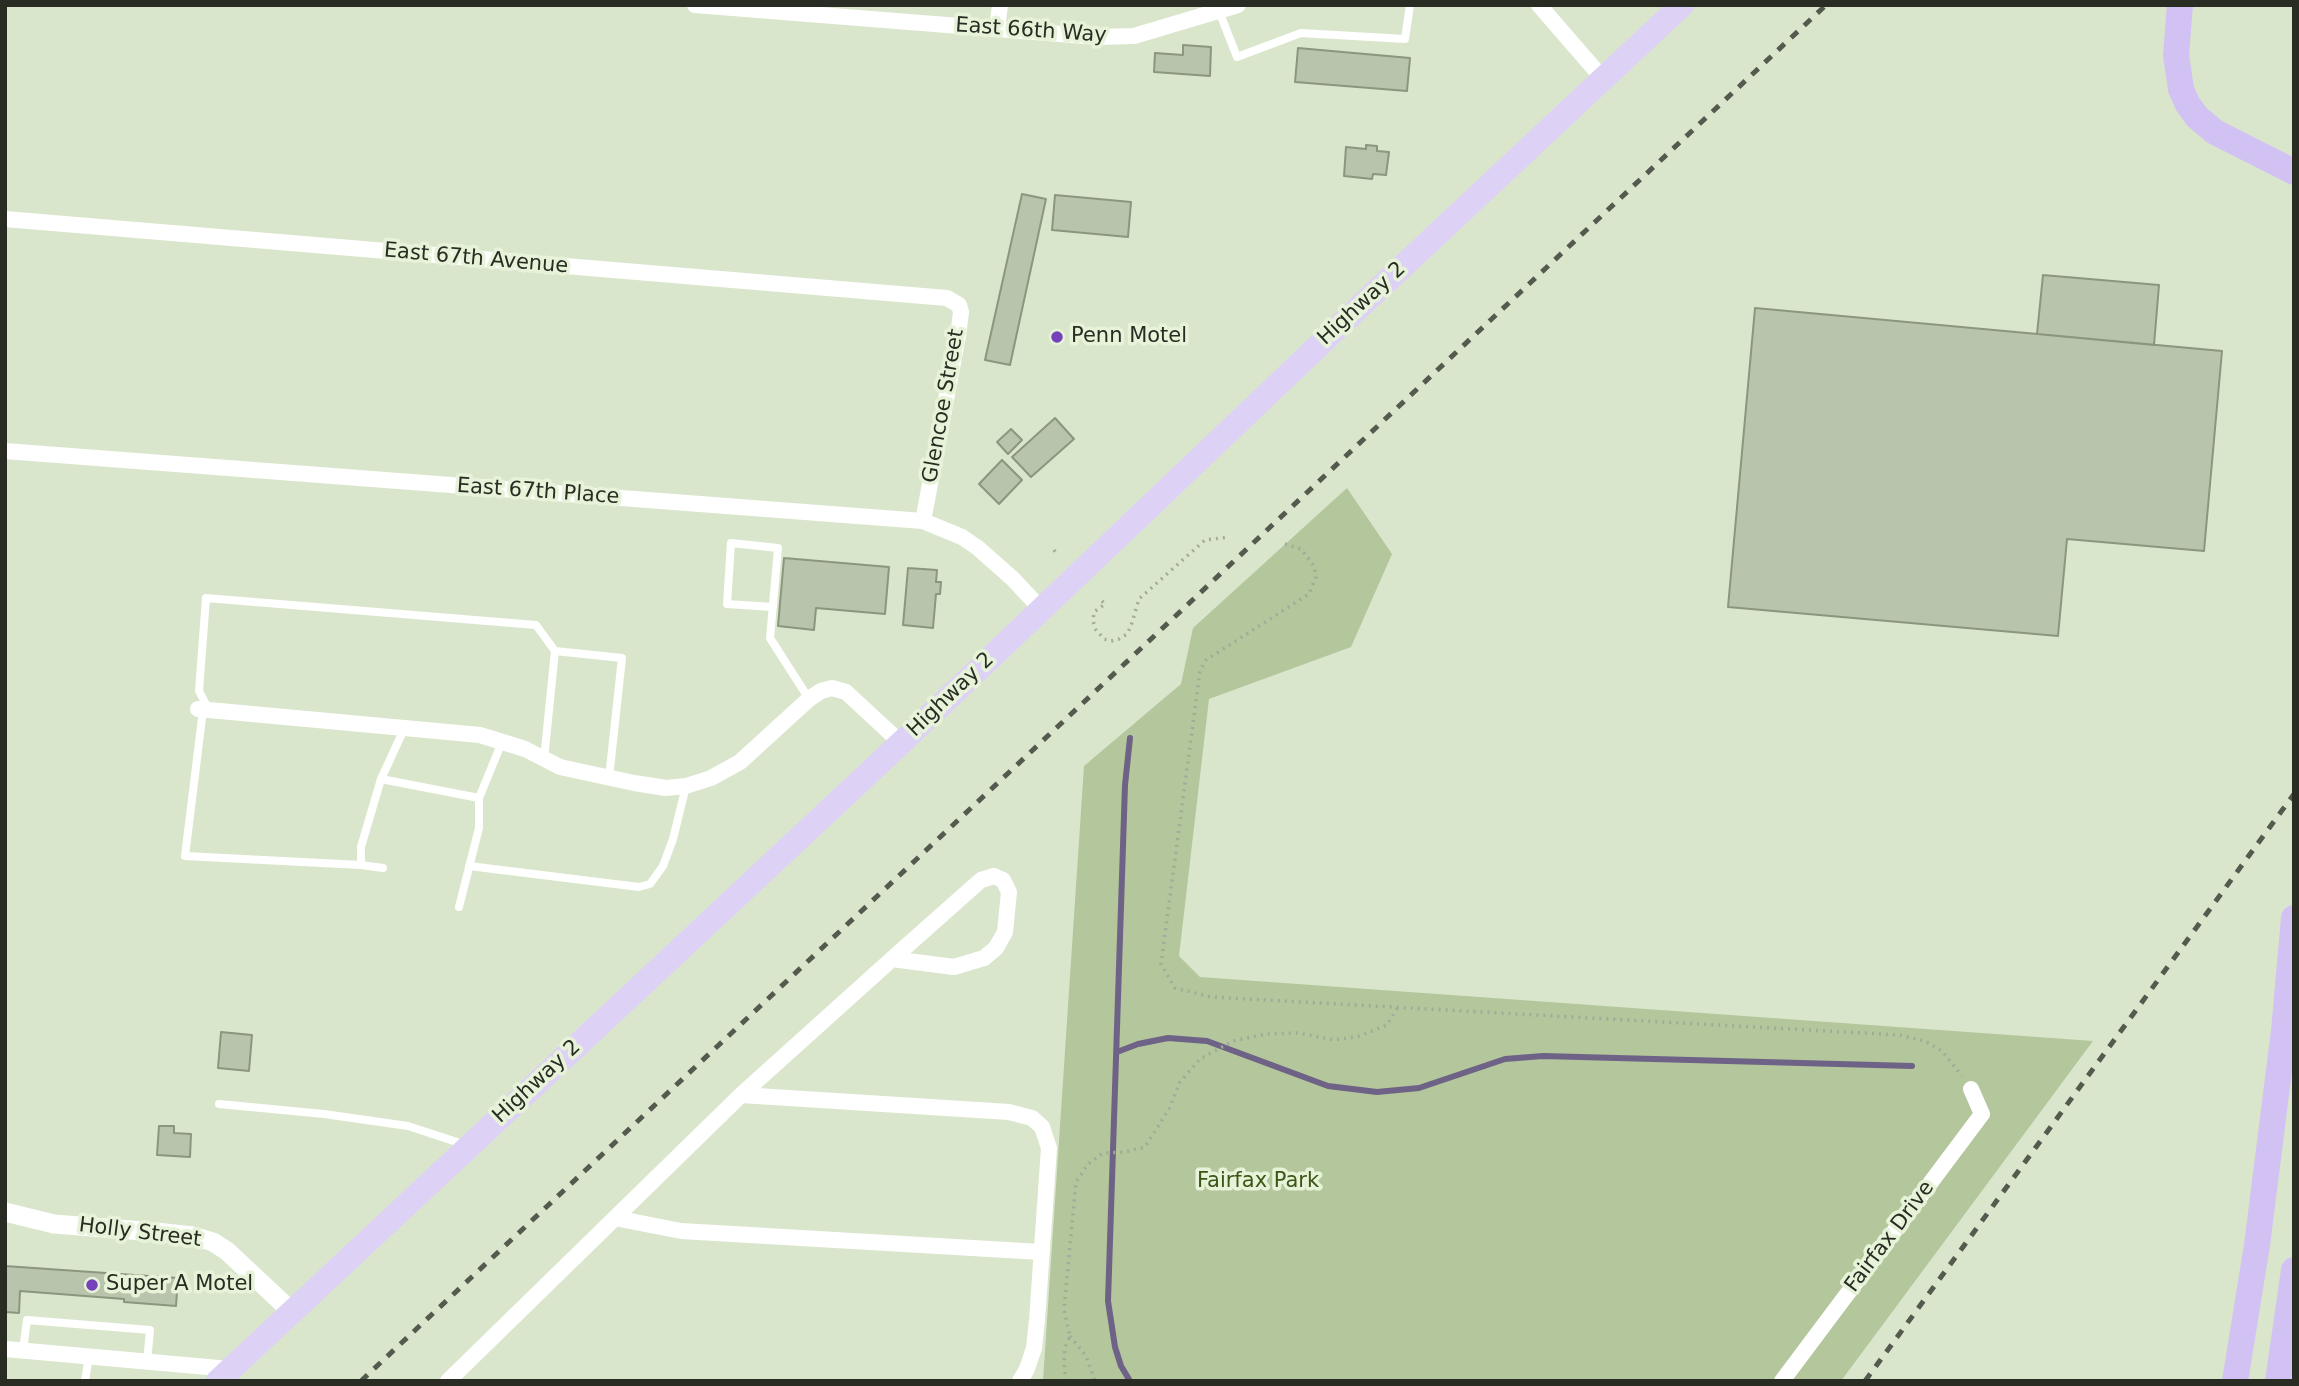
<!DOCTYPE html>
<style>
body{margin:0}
#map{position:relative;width:2299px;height:1386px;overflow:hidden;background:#dae6cc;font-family:"DejaVu Sans",sans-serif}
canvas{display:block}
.frame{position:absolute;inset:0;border:7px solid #282c23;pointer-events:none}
</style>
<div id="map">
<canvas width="2299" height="1386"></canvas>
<div class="frame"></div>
</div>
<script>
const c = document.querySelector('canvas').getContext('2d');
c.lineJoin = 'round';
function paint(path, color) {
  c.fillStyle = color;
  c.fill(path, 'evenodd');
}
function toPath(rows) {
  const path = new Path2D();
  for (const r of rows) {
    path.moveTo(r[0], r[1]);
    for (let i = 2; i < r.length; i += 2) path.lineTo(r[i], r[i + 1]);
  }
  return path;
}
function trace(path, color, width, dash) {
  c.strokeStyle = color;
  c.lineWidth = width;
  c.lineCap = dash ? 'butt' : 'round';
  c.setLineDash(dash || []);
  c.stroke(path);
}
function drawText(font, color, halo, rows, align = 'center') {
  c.font = font + ' "DejaVu Sans",sans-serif';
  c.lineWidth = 7;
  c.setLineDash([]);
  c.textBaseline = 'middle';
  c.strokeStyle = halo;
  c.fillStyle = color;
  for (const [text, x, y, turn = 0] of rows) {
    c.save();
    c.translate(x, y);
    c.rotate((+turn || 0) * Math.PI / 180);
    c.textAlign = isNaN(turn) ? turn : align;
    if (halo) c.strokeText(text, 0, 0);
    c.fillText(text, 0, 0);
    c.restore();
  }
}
paint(toPath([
 [1347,488,1392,554,1351,647,1209,699,1179,956,1200,977,2093,1041,1841,1381,1043,1381,1084,766,1181,684,1193,628]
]), '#b3c69c');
trace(toPath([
 [1130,738,1125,785,1108,1301,1115,1347,1121,1366,1130,1381],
 [1117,1052,1138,1044,1168,1038,1207,1041,1328,1086,1377,1092,1419,1088,1505,1059,1543,1056,1912,1066]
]), '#6e6286', 6);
const building = toPath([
 [1183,45,1211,47,1210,76,1154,72,1155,53,1183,55,1183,45],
 [1298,48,1410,58,1407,91,1295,82,1298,48],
 [1366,145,1377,146,1377,151,1389,152,1386,175,1373,174,1372,179,1344,176,1346,147,1366,149,1366,145],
 [1022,194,1046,199,1010,365,985,360,1022,194],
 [1055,195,1131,202,1128,237,1052,230,1055,195],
 [2043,275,2159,285,2154,345,2037,334,2043,275],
 [1755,308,2222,351,2204,551,2067,539,2058,636,1728,607,1755,308],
 [1055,418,1074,439,1031,477,1012,457,1055,418],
 [1011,429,1022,440,1008,454,997,442,1011,429],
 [1002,460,1022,480,999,504,979,484,1002,460],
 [784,558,889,567,885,614,816,608,814,630,778,626,784,558],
 [908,568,937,570,936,582,941,582,940,594,936,594,933,628,903,625,908,568],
 [221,1032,252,1035,249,1071,218,1068,221,1032],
 [159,1126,174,1126,174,1133,191,1134,190,1157,157,1155,159,1126],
 [5,1266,178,1278,176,1306,124,1302,124,1299,20,1291,19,1313,5,1312,5,1266]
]);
paint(building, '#b8c4ab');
trace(building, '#8b967e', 2);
trace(toPath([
 [1285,544,1301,549,1314,566,1316,577,1309,594,1206,660,1200,671,1161,964,1175,988,1211,997,1899,1035,1925,1041,1942,1051,1962,1076],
 [1054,550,1056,553],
 [1102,601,1105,604,1094,612,1093,621,1096,630,1104,639,1111,641,1119,639,1127,634,1131,626,1139,599,1205,540,1229,537],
 [1070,1336,1086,1356,1095,1381],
 [1066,1381,1064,1364,1065,1347,1070,1336,1064,1310,1076,1182,1088,1164,1103,1153,1124,1152,1145,1147,1169,1109,1180,1082,1200,1059,1233,1041,1266,1034,1298,1033,1334,1040,1360,1036,1387,1025,1398,1007]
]), '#a2ab97', 3.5, [2, 5]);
trace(toPath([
 [1219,11,1237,57,1301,33,1405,39,1410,5],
 [773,607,727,604,731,543,778,548,770,638,809,699],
 [203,710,185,856,361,865,361,847,381,779,405,727],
 [209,710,199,691,206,598,536,625,555,651],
 [544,759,555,651,622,658,609,778],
 [381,779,479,798],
 [361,865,383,868],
 [469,866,639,887,650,884,663,866,673,839,686,786],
 [459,907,479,828,479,798,502,742],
 [219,1104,324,1114,408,1126,466,1145],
 [23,1350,27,1320,150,1330,147,1362],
 [85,1381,89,1356]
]), '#fff', 8);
trace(toPath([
 [695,5,1098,37,1134,36,1238,5],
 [1539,5,1604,80],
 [997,29,1000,5],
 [5,219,947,298,959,305,961,312,958,336,923,521],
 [5,451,923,521,962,537,978,548,1013,579,1041,609],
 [198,709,480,735,525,749,560,767,634,783,666,788,686,786,711,778,740,762,809,699,821,691,832,688,846,692,901,743],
 [741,1095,1009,1112,1032,1118,1042,1127,1049,1148,1037,1320,1034,1348,1027,1369,1020,1381],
 [615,1218,741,1095,892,959,981,880,994,876,1003,880,1009,892,1005,932,996,948,984,958,954,967,892,959],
 [5,1349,230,1369],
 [448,1381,615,1218,681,1231,1041,1252],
 [1782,1381,1982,1114,1971,1089]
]), '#fff', 16);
trace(toPath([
 [5,1212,54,1224,156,1232,193,1236,213,1242,227,1251,291,1311]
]), '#fff', 19);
trace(toPath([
 [218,1381,901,743,1354,312,1682,5]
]), '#ddd1f6', 24);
trace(toPath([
 [2180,5,2176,55,2181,89,2187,103,2197,117,2215,132,2294,172],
 [2235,1381,2257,1245,2284,1031,2294,918],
 [2278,1381,2294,1270]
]), '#d2c2f3', 26);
trace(toPath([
 [361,1381,1826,5],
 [1865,1381,2294,794]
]), '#545a4d', 5, [9, 9]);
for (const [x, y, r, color] of [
 [1057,337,7,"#7542b9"],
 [92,1285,7,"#7542b9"]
]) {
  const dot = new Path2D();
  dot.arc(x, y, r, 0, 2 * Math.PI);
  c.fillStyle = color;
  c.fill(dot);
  trace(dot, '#e7f3d9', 2.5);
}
drawText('21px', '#282c23', '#e7f3d9', [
 ["East 66th Way",1031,31,4],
 ["East 67th Avenue",476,259,5],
 ["Highway 2",1362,304,-43],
 ["Glencoe Street",944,406,-80],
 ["East 67th Place",538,492,4],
 ["Highway 2",951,695,-44],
 ["Highway 2",537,1082,-43],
 ["Holly Street",140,1233,7],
 ["Fairfax Drive",1890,1237,-53]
]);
drawText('21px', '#282c23', '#e7f3d9', [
 ["Penn Motel",1071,337],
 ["Super A Motel",106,1285]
], 'left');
drawText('21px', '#3d5517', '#e7f3d9', [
 ["Fairfax Park",1258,1182]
]);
</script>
